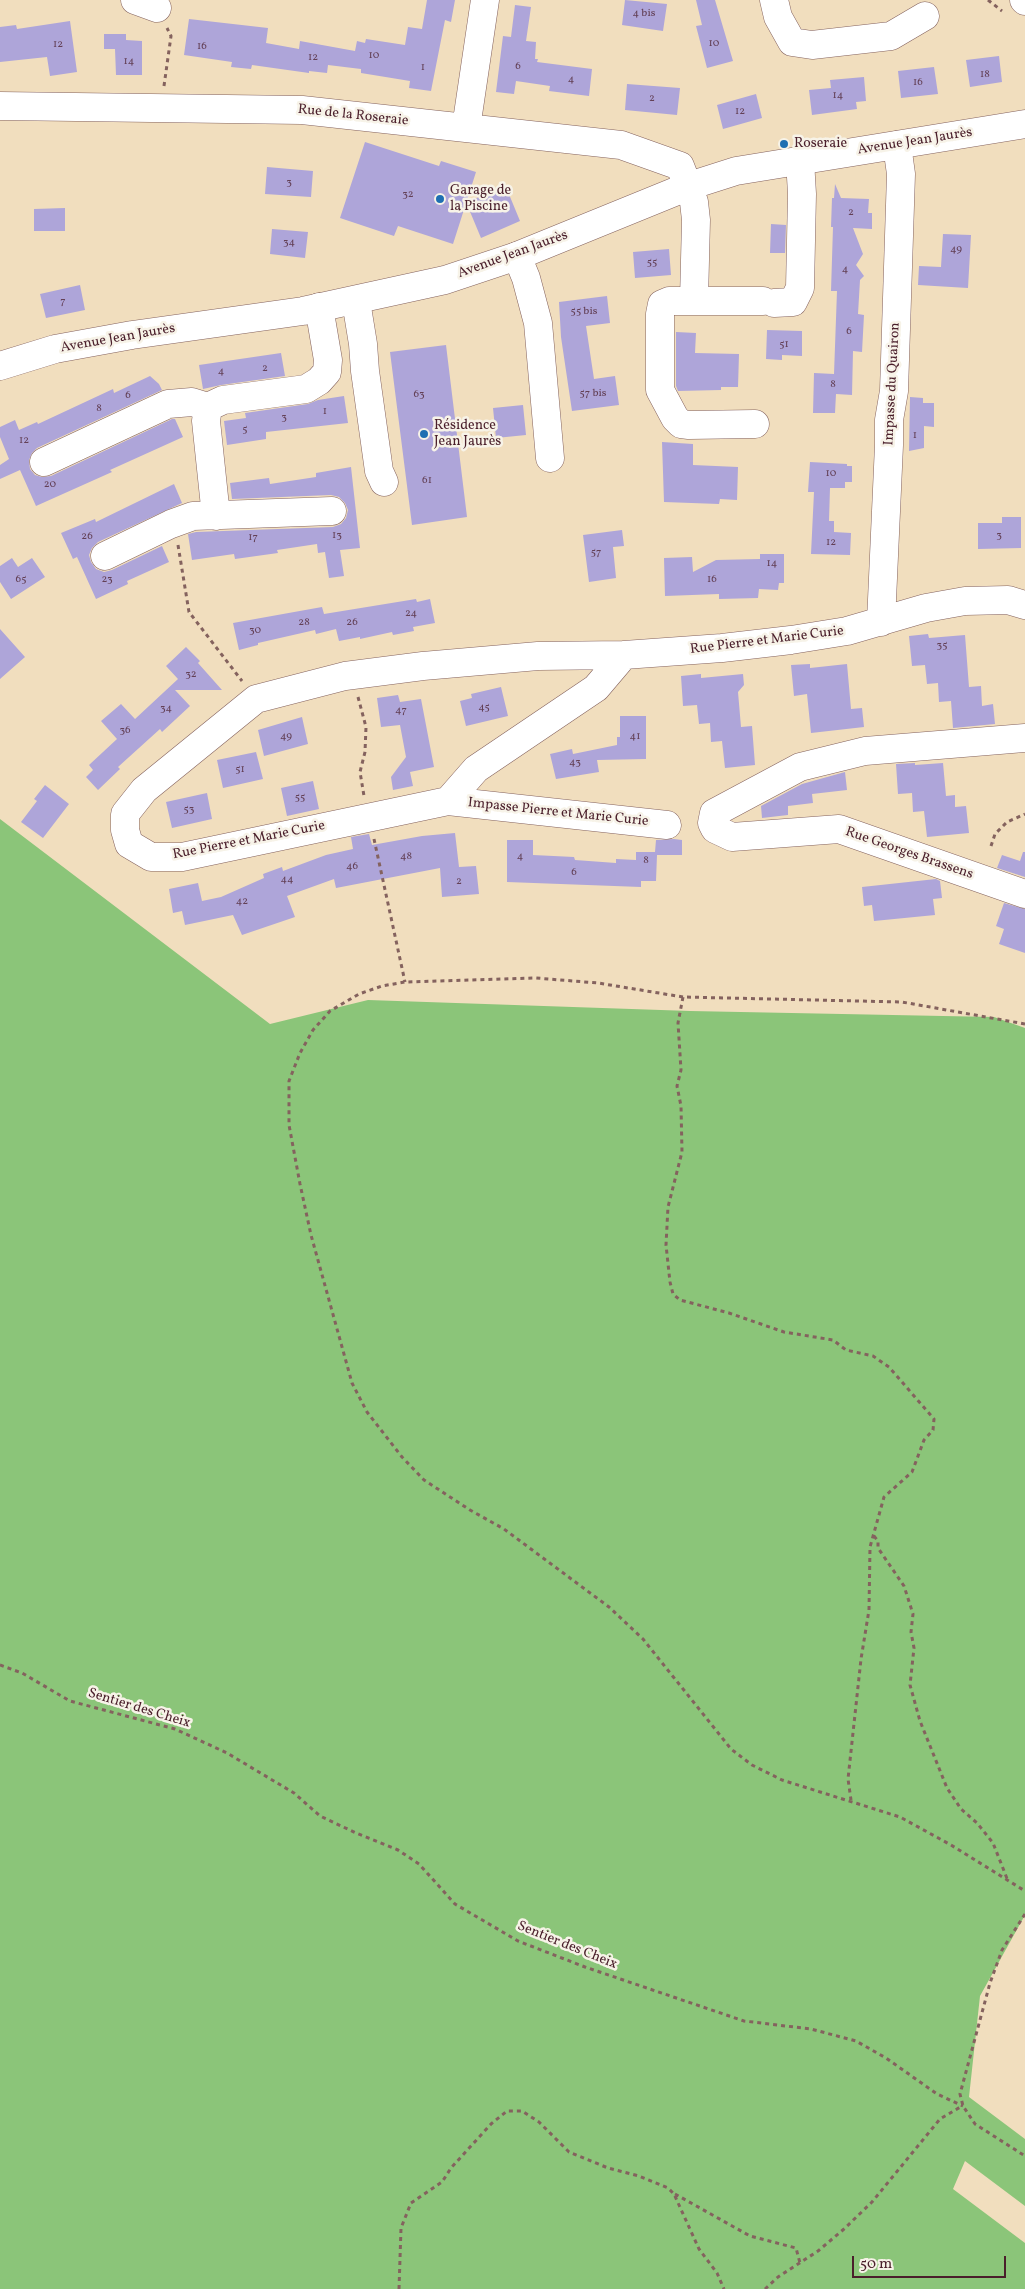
<!DOCTYPE html>
<meta charset="utf-8">
<style>
body{margin:0}
#map{position:relative;width:1025px;height:2289px;overflow:hidden;background:#f1debe;font-family:Vollkorn,serif}
canvas{display:block}
.scale{position:absolute;left:852px;top:2256px;width:154px;height:22px;box-sizing:border-box;border:2px solid #4a1f2b;border-top:0;padding-left:6px;font-size:15px;line-height:18px;white-space:nowrap;color:#4a1f2b;-webkit-text-stroke:4px #f7f3e8;paint-order:stroke}
</style>
<div id="map">
<canvas width="1025" height="2289"></canvas>
<div class="scale">50 m</div>
</div>
<script>
const c = document.querySelector('canvas').getContext('2d');
c.lineJoin = 'round';
function paint(path, color) {
  c.fillStyle = color;
  c.fill(path, 'evenodd');
}
function toPath(rows) {
  const path = new Path2D();
  for (const r of rows) {
    path.moveTo(r[0], r[1]);
    for (let i = 2; i < r.length; i += 2) path.lineTo(r[i], r[i + 1]);
  }
  return path;
}
function trace(path, color, width, dash) {
  c.strokeStyle = color;
  c.lineWidth = width;
  c.lineCap = dash ? 'butt' : 'round';
  c.setLineDash(dash || []);
  c.stroke(path);
}
function drawText(font, color, halo, rows, align = 'center') {
  c.font = font + ' Vollkorn,serif';
  c.lineWidth = 5;
  c.setLineDash([]);
  c.textBaseline = 'middle';
  c.strokeStyle = halo;
  c.fillStyle = color;
  for (const [text, x, y, turn = 0] of rows) {
    c.save();
    c.translate(x, y);
    c.rotate((+turn || 0) * Math.PI / 180);
    c.textAlign = isNaN(turn) ? turn : align;
    if (halo) c.strokeText(text, 0, 0);
    c.fillText(text, 0, 0);
    c.restore();
  }
}
paint(toPath([
 [0,819,270,1024,368,1000,690,1011,994,1017,1025,1028,1025,1915,980,1996,969,2097,1025,2139,1025,2206,965,2161,953,2189,1025,2243,1025,2289,0,2289]
]), '#8bc579');
paint(toPath([
 [427,0,455,0,451,22,445,20,431,91,409,88,410,81,361,73,361,69,328,65,327,73,309,71,309,73,252,65,251,69,231,67,232,62,184,55,189,19,268,28,266,43,299,49,300,41,355,51,357,41,365,43,366,39,405,45,408,27,422,29],
 [625,0,667,4,663,31,622,25],
 [696,0,715,0,733,61,707,68,696,26,702,25],
 [515,5,531,7,526,41,536,42,535,59,538,59,537,62,592,69,589,96,549,91,550,86,516,81,514,94,496,92,503,36,511,37],
 [70,21,77,72,50,76,47,57,0,62,0,27,16,25,17,29],
 [104,34,126,34,126,40,142,41,142,75,116,75,115,49,104,49],
 [999,56,1002,82,970,87,966,60],
 [934,67,938,94,901,98,898,71],
 [864,77,866,101,856,102,857,109,812,115,809,90,831,88,830,80],
 [627,84,680,88,677,115,625,110],
 [756,94,762,118,723,129,717,105],
 [365,142,439,166,441,161,476,172,453,244,398,226,394,236,340,218],
 [267,167,313,171,311,197,265,194],
 [835,184,841,198,869,199,868,213,872,213,872,229,853,228,863,254,856,265,864,276,860,280,858,314,864,315,862,352,853,351,852,395,836,394,835,413,813,413,814,373,834,374,837,291,831,291,833,227,831,227,832,198,834,198],
 [506,187,520,221,481,238,466,202],
 [65,208,65,231,34,231,34,209],
 [771,224,786,225,785,253,770,253],
 [272,229,308,232,305,258,270,254],
 [943,234,971,235,968,288,918,285,919,266,941,267],
 [669,249,671,275,635,278,633,252],
 [80,285,85,310,46,318,40,294],
 [607,296,610,323,586,326,594,379,615,376,619,405,572,411,561,337,559,302],
 [767,330,802,331,802,356,782,355,782,360,766,359],
 [676,332,696,333,695,353,739,354,738,387,721,387,721,390,678,391,676,386],
 [446,345,467,517,412,525,390,352],
 [281,353,285,376,221,385,203,389,199,365],
 [150,376,159,384,162,390,37,448,32,453,29,460,30,469,35,475,42,477,51,476,172,419,175,419,183,437,110,470,112,472,36,506,20,470,0,479,0,465,9,459,0,437,0,427,15,420,19,430,37,422,38,424,113,389,114,393],
 [344,396,348,423,266,432,266,439,227,445,224,421,246,418,245,413,308,404,318,400],
 [910,397,923,398,923,403,934,403,934,427,924,426,924,448,909,451],
 [523,405,526,435,496,438,493,408],
 [662,442,693,444,693,465,738,467,737,500,720,499,719,504,664,502],
 [810,462,847,464,847,466,852,466,852,482,845,482,845,488,830,488,829,521,834,521,834,532,851,533,850,555,811,554,814,492,808,492],
 [351,467,360,548,340,550,344,576,329,578,325,552,318,553,317,544,277,550,278,553,235,559,234,554,192,560,188,534,196,532,333,527,341,524,346,518,348,510,345,503,339,497,331,495,232,499,230,483,269,478,270,484,316,477,316,473],
 [174,484,182,503,98,542,92,548,89,555,91,562,96,569,104,572,112,570,162,546,169,562,127,581,128,584,96,599,77,557,73,559,61,533,95,519,96,522],
 [1002,517,1021,517,1021,548,978,549,978,523,1002,523],
 [622,530,624,546,613,547,616,578,589,582,583,535],
 [760,554,784,554,784,583,779,583,778,590,759,589,758,598,719,599,719,594,665,596,664,558,692,557,693,572,716,560,760,559],
 [12,558,18,567,32,558,45,577,11,599,0,582,0,566],
 [416,599,417,602,430,599,435,623,413,627,414,631,393,635,392,632,360,639,360,637,339,641,336,629,316,634,315,630,258,643,258,645,239,650,233,623,322,607,324,614],
 [0,629,25,657,0,679],
 [928,634,929,638,965,635,969,687,981,686,982,706,993,704,995,724,953,728,951,701,939,702,938,683,927,684,925,665,912,666,909,636],
 [186,647,200,661,198,663,222,690,175,690,190,706,162,732,160,729,118,767,120,769,98,790,86,777,93,770,89,765,117,739,101,721,121,704,135,719,178,679,166,666],
 [810,664,810,668,847,664,851,709,862,708,864,727,811,733,807,694,794,696,791,665],
 [701,674,701,678,743,674,744,685,738,692,741,727,752,726,755,765,725,768,722,741,711,742,710,723,699,724,697,705,683,706,681,676],
 [501,687,508,716,466,726,460,701,472,698,471,694],
 [398,695,400,702,421,699,434,767,410,772,413,786,393,790,391,777,406,757,400,725,381,727,377,698],
 [620,716,646,716,646,759,597,760,599,772,556,779,550,754,572,749,573,754,617,745,617,737,620,737],
 [302,717,308,744,264,756,258,730],
 [256,752,263,779,223,788,217,760],
 [915,763,915,765,943,763,946,796,955,795,955,807,966,806,969,833,927,837,924,811,913,812,912,793,898,794,896,764],
 [845,772,847,790,812,794,813,803,788,806,788,815,762,818,761,806,802,784],
 [313,781,319,809,287,816,281,788],
 [45,785,69,804,43,838,21,822,37,801,34,799],
 [207,793,212,819,172,828,166,802],
 [455,833,459,867,476,866,479,894,442,897,440,868,336,888,334,879,287,896,295,917,242,935,233,915,185,925,182,911,173,913,169,889,198,883,202,901,221,897,264,878,263,874,282,867,283,871,326,855,353,849,351,837,369,834,372,845,422,836],
 [674,839,682,840,682,855,657,855,656,881,641,881,641,887,507,882,507,840,533,840,533,855,574,857,575,860,616,863,616,859,636,860,636,852,655,852,656,840],
 [1023,852,1025,852,1025,877,997,868,1002,855,1020,861],
 [936,879,940,881,942,898,933,899,935,915,874,921,872,905,864,906,862,887],
 [1004,903,1025,909,1025,953,999,944,1004,929,996,926]
]), '#aea5d9');
const minor = toPath([
 [135,0,157,8],
 [774,0,778,17,792,42,812,45,891,36,925,16],
 [0,106,302,110,621,145,680,166,694,202,696,220,694,300],
 [466,128,485,0],
 [517,256,526,278,538,323,550,458],
 [356,301,363,344,365,371,379,471,384,482],
 [774,303,793,302,800,288,802,194,800,160],
 [755,424,689,425,681,424,675,418,660,390,660,314,662,304,669,301,763,301],
 [44,462,168,404,192,402,208,407],
 [216,516,206,421,208,407,223,400,306,389,319,381,327,372,328,360,319,307],
 [105,556,171,524,193,516,332,511],
 [881,622,889,445,889,420,894,391,901,174,897,145],
 [624,655,596,688,476,769,448,801,182,857,151,857,129,844,125,830,125,814,144,790,256,699,345,676,423,666,538,656,624,655,722,648,791,640,847,631,926,608,965,601,1008,600,1025,605],
 [1025,738,865,751,800,767,714,813,712,823,715,829,732,837,839,829,1025,894],
 [448,801,667,825]
]);
const major = toPath([
 [1024,0,1025,1],
 [0,366,55,349,132,335,303,311,445,280,517,256,689,186,736,171,1025,124]
]);
trace(minor, '#84625e', 29);
trace(major, '#84625e', 29);
trace(toPath([
 [988,0,1002,11],
 [164,86,171,36,167,28],
 [178,545,189,612,242,681],
 [358,697,366,727,365,752,360,772,364,796],
 [374,839,405,982],
 [991,846,995,834,1007,822,1025,814],
 [683,997,678,1023,681,1070,677,1086,681,1106,682,1152,668,1207,666,1245,670,1282,673,1294,680,1300,729,1313,784,1332,833,1340,846,1350,873,1356,889,1367,934,1419,933,1430,924,1440,912,1472,884,1497,870,1547,869,1610,861,1659,848,1779,851,1800],
 [1025,1024,902,1002,683,997,598,983,536,978,405,982,382,986,359,994,330,1011,313,1030,300,1053,289,1081,289,1125,300,1184,311,1235,352,1383,367,1412,402,1457,424,1480,470,1510,504,1529,609,1607,643,1639,731,1749,752,1765,782,1780,900,1817,951,1845,1025,1891],
 [874,1536,878,1541,878,1548,904,1586,913,1614,911,1632,914,1648,910,1685,920,1721,947,1788,961,1809,977,1823,993,1843,1008,1881],
 [0,1665,22,1673,70,1701,175,1729,227,1753,294,1793,320,1816,356,1833,398,1850,419,1864,455,1904,518,1941,585,1967,744,2021,811,2029,856,2041,886,2058,937,2094,963,2106],
 [1025,1914,1002,1950,990,1983,960,2094,963,2106,975,2124,1025,2156],
 [675,2194,750,2236,796,2248,800,2263],
 [399,2289,401,2228,411,2203,442,2182,451,2168,491,2124,507,2111,522,2111,539,2122,569,2152,608,2168,639,2176,668,2188,674,2194,699,2249,717,2273,724,2289],
 [765,2289,778,2277,818,2251,844,2229,872,2202,940,2119,962,2106]
]), '#84625e', 3, [4, 4]);
trace(minor, '#fff', 28);
trace(major, '#fff', 28);
for (const [x, y, r, color] of [
 [784,144,5,"#1f6fb2"],
 [440,199,5,"#1f6fb2"],
 [424,434,5,"#1f6fb2"]
]) {
  const dot = new Path2D();
  dot.arc(x, y, r, 0, 2 * Math.PI);
  c.fillStyle = color;
  c.fill(dot);
  trace(dot, '#f7f3e8', 2);
}
drawText('11px', '#634056', null, [
 ["4 bis",644,14],
 ["10",714,44],
 ["12",58,45],
 ["16",202,47],
 ["10",374,56],
 ["12",313,58],
 ["14",129,62],
 ["6",518,67],
 ["1",423,68],
 ["18",985,75],
 ["4",571,80],
 ["16",918,83],
 ["14",838,96],
 ["2",652,99],
 ["12",740,112],
 ["3",289,183],
 ["32",408,195],
 ["2",851,213],
 ["34",289,243],
 ["49",956,250],
 ["55",652,263],
 ["4",845,270],
 ["7",63,302],
 ["55 bis",584,312],
 ["6",849,332],
 ["51",784,345],
 ["2",265,369],
 ["4",221,372],
 ["8",833,385],
 ["57 bis",593,394],
 ["63",419,395],
 ["6",128,396],
 ["8",99,409],
 ["1",325,412],
 ["3",284,418],
 ["5",245,430],
 ["1",915,436],
 ["12",24,441],
 ["10",831,474],
 ["61",427,481],
 ["20",50,485],
 ["13",337,536],
 ["3",999,536],
 ["26",87,537],
 ["17",253,538],
 ["12",831,543],
 ["57",596,553],
 ["14",772,564],
 ["65",21,580],
 ["23",107,580],
 ["16",712,580],
 ["24",411,614],
 ["28",304,623],
 ["26",352,623],
 ["30",255,631],
 ["35",942,646],
 ["32",191,675],
 ["45",484,708],
 ["34",166,709],
 ["47",401,711],
 ["36",125,731],
 ["49",286,737],
 ["41",635,737],
 ["43",575,763],
 ["51",240,770],
 ["55",300,798],
 ["53",189,810],
 ["48",406,857],
 ["4",520,857],
 ["8",646,861],
 ["46",352,867],
 ["6",574,873],
 ["44",287,880],
 ["2",459,882],
 ["42",242,902]
]);
drawText('14px', '#4a1f2b', '#f7f3e8', [
 ["Rue de la Roseraie",353,116,6],
 ["Avenue Jean Jaurès",915,142,-9],
 ["Avenue Jean Jaurès",513,255,-20],
 ["Avenue Jean Jaurès",118,339,-10],
 ["Impasse du Quairon",893,384,-87],
 ["Rue Pierre et Marie Curie",767,641,-7],
 ["Impasse Pierre et Marie Curie",558,813,6],
 ["Rue Pierre et Marie Curie",249,841,-11],
 ["Rue Georges Brassens",909,854,19],
 ["Sentier des Cheix",139,1709,17],
 ["Sentier des Cheix",567,1946,22]
]);
drawText('14px', '#4a1f2b', '#f7f3e8', [
 ["Roseraie",794,144],
 ["Garage de",450,191],
 ["la Piscine",450,207],
 ["Résidence",434,426],
 ["Jean Jaurès",434,442]
], 'left');
</script>
